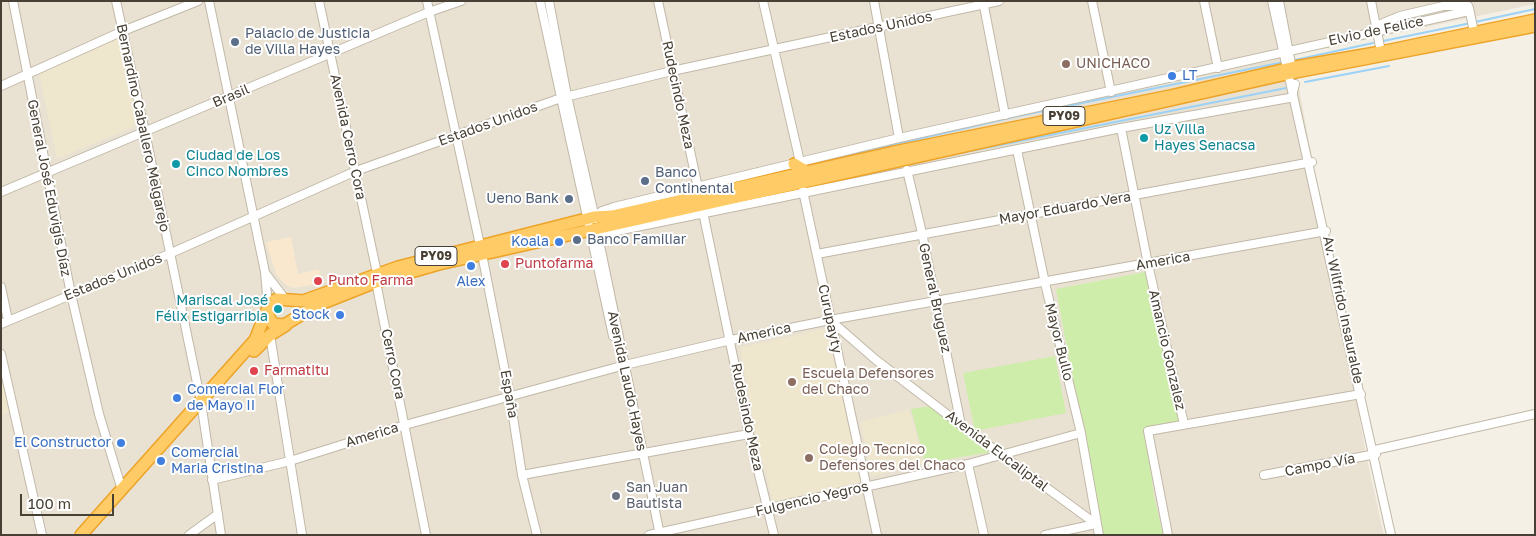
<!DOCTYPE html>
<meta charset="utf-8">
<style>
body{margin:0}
#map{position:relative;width:1536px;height:536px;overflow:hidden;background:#f4f0e6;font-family:"Golos Text",sans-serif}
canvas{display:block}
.frame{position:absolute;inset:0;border:2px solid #484034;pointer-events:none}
.scale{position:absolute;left:20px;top:494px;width:94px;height:22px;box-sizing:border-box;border:2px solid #484034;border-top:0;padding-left:6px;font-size:15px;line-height:18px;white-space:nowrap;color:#484034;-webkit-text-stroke:4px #fff;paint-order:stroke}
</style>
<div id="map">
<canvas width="1536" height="536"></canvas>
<div class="frame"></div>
<div class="scale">100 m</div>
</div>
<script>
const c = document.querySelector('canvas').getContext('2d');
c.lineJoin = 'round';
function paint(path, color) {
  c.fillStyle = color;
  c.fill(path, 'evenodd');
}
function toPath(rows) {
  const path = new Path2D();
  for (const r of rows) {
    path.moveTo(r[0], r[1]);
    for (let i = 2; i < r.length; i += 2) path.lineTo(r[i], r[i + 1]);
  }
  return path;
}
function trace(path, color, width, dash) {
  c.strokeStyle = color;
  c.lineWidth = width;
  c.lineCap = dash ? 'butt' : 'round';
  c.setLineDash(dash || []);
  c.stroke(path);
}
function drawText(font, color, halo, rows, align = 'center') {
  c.font = font + ' "Golos Text",sans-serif';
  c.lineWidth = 4;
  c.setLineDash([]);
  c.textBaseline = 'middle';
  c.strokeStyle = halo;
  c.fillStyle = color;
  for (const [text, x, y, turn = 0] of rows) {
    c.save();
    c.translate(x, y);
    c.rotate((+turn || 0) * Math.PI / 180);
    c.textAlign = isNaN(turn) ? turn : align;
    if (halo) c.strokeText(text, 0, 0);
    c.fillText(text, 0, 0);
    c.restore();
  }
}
paint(toPath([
 [1,1,1535,1,1535,4,1293,55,1367,459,1384,535,1,535]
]), '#e9e2d3');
paint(toPath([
 [291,237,298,274,319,269,323,283,294,288,287,286,276,274,266,242]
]), '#f9e7ce');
paint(toPath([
 [117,37,138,125,57,159,39,74],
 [827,328,861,482,773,502,756,434,740,348],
 [1,364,11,412,1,415],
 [909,409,925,463,872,476,860,422]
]), '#efe6ce');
paint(toPath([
 [1145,272,1179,423,1146,430,1154,496,1163,535,1102,535,1056,289],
 [1055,356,1066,413,975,431,963,373],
 [930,406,992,452,925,463,911,409]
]), '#cfedaa');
trace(toPath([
 [1475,22,1535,9],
 [1383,41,1471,23],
 [1295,60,1373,43],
 [1305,82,1389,66],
 [935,158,1286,88],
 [832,159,1018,116,1284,62]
]), '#9cd2f7', 2);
const minor = toPath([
 [13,1,71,294,99,414,122,490],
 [116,1,145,132,201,402,221,535],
 [209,1,265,272,268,307],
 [319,1,377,273],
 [427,1,480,245],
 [540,1,613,336],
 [549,1,567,96,595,219],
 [658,1,698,188],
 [763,1,800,162],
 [874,1,899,138],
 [983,1,1005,115],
 [1092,1,1111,92],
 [1204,1,1218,68],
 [1272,1,1391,535],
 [1279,1,1292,69],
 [1371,1,1381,52],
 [1469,8,1474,32],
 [1376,26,1400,16,1443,6,1468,6],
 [1,86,123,31,198,1],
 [1121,128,1148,264,1184,424],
 [1017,150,1045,283,1081,433,1099,535],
 [907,170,922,233,961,425],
 [803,191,877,535],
 [1,192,429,12,461,1],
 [703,212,749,434,774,535],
 [594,217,602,211,614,207,899,138,1469,11],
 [597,231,660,535],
 [597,235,1121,128,1289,98,1292,96,1295,84],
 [482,254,510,397,522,475,537,535],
 [817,254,1312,162],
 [266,274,285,299],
 [376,282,426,535],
 [1,287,8,320],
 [830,320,876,360,961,425,1096,524],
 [1,324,169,254,356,171,561,98,672,71,999,1],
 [270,335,302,535],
 [1,354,42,535],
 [1375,450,1535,414],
 [968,464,984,535],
 [522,475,749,434],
 [1264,475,1376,454],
 [212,480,290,461,405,425,625,365,731,340,830,320,1326,231],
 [189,535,218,514],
 [649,535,968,464,1081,433],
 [1045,535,1096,524],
 [1168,535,1148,431,1361,394]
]);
const highway = toPath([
 [1535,20,1381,52,1295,67,1170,96,894,152,612,216,594,217,398,267,303,301,277,299,270,303,267,314,273,324,284,325,318,305,376,282,439,264,1291,73,1535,26],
 [794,164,809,173],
 [254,351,270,335,286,325],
 [81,535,255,340,267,310]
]);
trace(minor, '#c1b8a7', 10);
trace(highway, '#eda327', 14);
trace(minor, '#fff', 8);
trace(highway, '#ffcb66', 11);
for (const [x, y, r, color] of [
 [235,42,5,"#5c6f8a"],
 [1066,64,5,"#8d6e63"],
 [1172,76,5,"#3f7fe0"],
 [1144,138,5,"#0f9aa8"],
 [176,164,5,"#0f9aa8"],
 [645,181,5,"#5c6f8a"],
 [569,199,5,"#5c6f8a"],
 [577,240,5,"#5c6f8a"],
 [559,242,5,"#3f7fe0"],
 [505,264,5,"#e0444e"],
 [471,266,5,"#3f7fe0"],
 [318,281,5,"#e0444e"],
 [278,309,5,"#0f9aa8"],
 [340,315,5,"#3f7fe0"],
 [254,371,5,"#e0444e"],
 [792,382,5,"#8d6e63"],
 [177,398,5,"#3f7fe0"],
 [121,443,5,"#3f7fe0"],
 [809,458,5,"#8d6e63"],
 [161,461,5,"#3f7fe0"],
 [616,496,5,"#6b7280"]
]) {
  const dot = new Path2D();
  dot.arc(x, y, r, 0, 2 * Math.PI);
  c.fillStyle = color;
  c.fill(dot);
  trace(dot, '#fff', 2);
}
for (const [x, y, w] of [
 [1064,116,42],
 [436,256,42]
]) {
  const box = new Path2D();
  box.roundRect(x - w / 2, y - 9.5, w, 19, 4);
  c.fillStyle = '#fff';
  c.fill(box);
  trace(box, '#484034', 1);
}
drawText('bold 12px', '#484034', null, [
 ["PY09",1064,116],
 ["PY09",436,256]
]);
drawText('14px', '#484034', '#fff', [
 ["Estados Unidos",881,27,-12],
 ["Elvio de Felice",1376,31,-12],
 ["Rudecindo Meza",678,95,78],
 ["Brasil",231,96,-23],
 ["Estados Unidos",488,124,-20],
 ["Bernardino Caballero Melgarejo",143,128,78],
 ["Avenida Cerro Cora",348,137,78],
 ["General José Eduvigis Díaz",49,188,79],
 ["Mayor Eduardo Vera",1065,208,-10],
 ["America",1163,261,-10],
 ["Estados Unidos",113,277,-22],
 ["General Bruguez",935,298,78],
 ["Av. Wilfrido Insauralde",1343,310,78],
 ["Curupayty",830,319,78],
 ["America",764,333,-12],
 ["Mayor Bullo",1059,342,76],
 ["Amancio Gonzalez",1167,350,77],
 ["Cerro Cora",393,364,78],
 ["Avenida Laudo Hayes",627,381,78],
 ["España",509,394,80],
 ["Rudesindo Meza",747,417,78],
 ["America",372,435,-17],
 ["Avenida Eucaliptal",997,451,37],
 ["Campo Vía",1320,465,-11],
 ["Fulgencio Yegros",812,499,-13]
]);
drawText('14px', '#4e5e75', '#fff', [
 ["Palacio de Justicia",245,34],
 ["de Villa Hayes",245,50],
 ["Banco",655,173],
 ["Continental",655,189],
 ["Ueno Bank",559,199,"right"],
 ["Banco Familiar",587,240]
], 'left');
drawText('14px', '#785e54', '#fff', [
 ["UNICHACO",1076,64],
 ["Escuela Defensores",802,374],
 ["del Chaco",802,390],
 ["Colegio Tecnico",819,450],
 ["Defensores del Chaco",819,466]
], 'left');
drawText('14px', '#366cbe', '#fff', [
 ["LT",1182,76],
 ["Koala",549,242,"right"],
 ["Alex",471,282,"center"],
 ["Stock",330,315,"right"],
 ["Comercial Flor",187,390],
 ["de Mayo II",187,406],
 ["El Constructor",111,443,"right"],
 ["Comercial",171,453],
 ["Maria Cristina",171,469]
], 'left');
drawText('14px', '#0d838f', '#fff', [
 ["Uz Villa",1154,130],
 ["Hayes Senacsa",1154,146],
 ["Ciudad de Los",186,156],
 ["Cinco Nombres",186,172],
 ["Mariscal José",268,301,"right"],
 ["Félix Estigarribia",268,317,"right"]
], 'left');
drawText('14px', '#be3a42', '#fff', [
 ["Puntofarma",515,264],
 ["Punto Farma",328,281],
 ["Farmatitu",264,371]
], 'left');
drawText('14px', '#5b616d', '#fff', [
 ["San Juan",626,488],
 ["Bautista",626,504]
], 'left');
</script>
